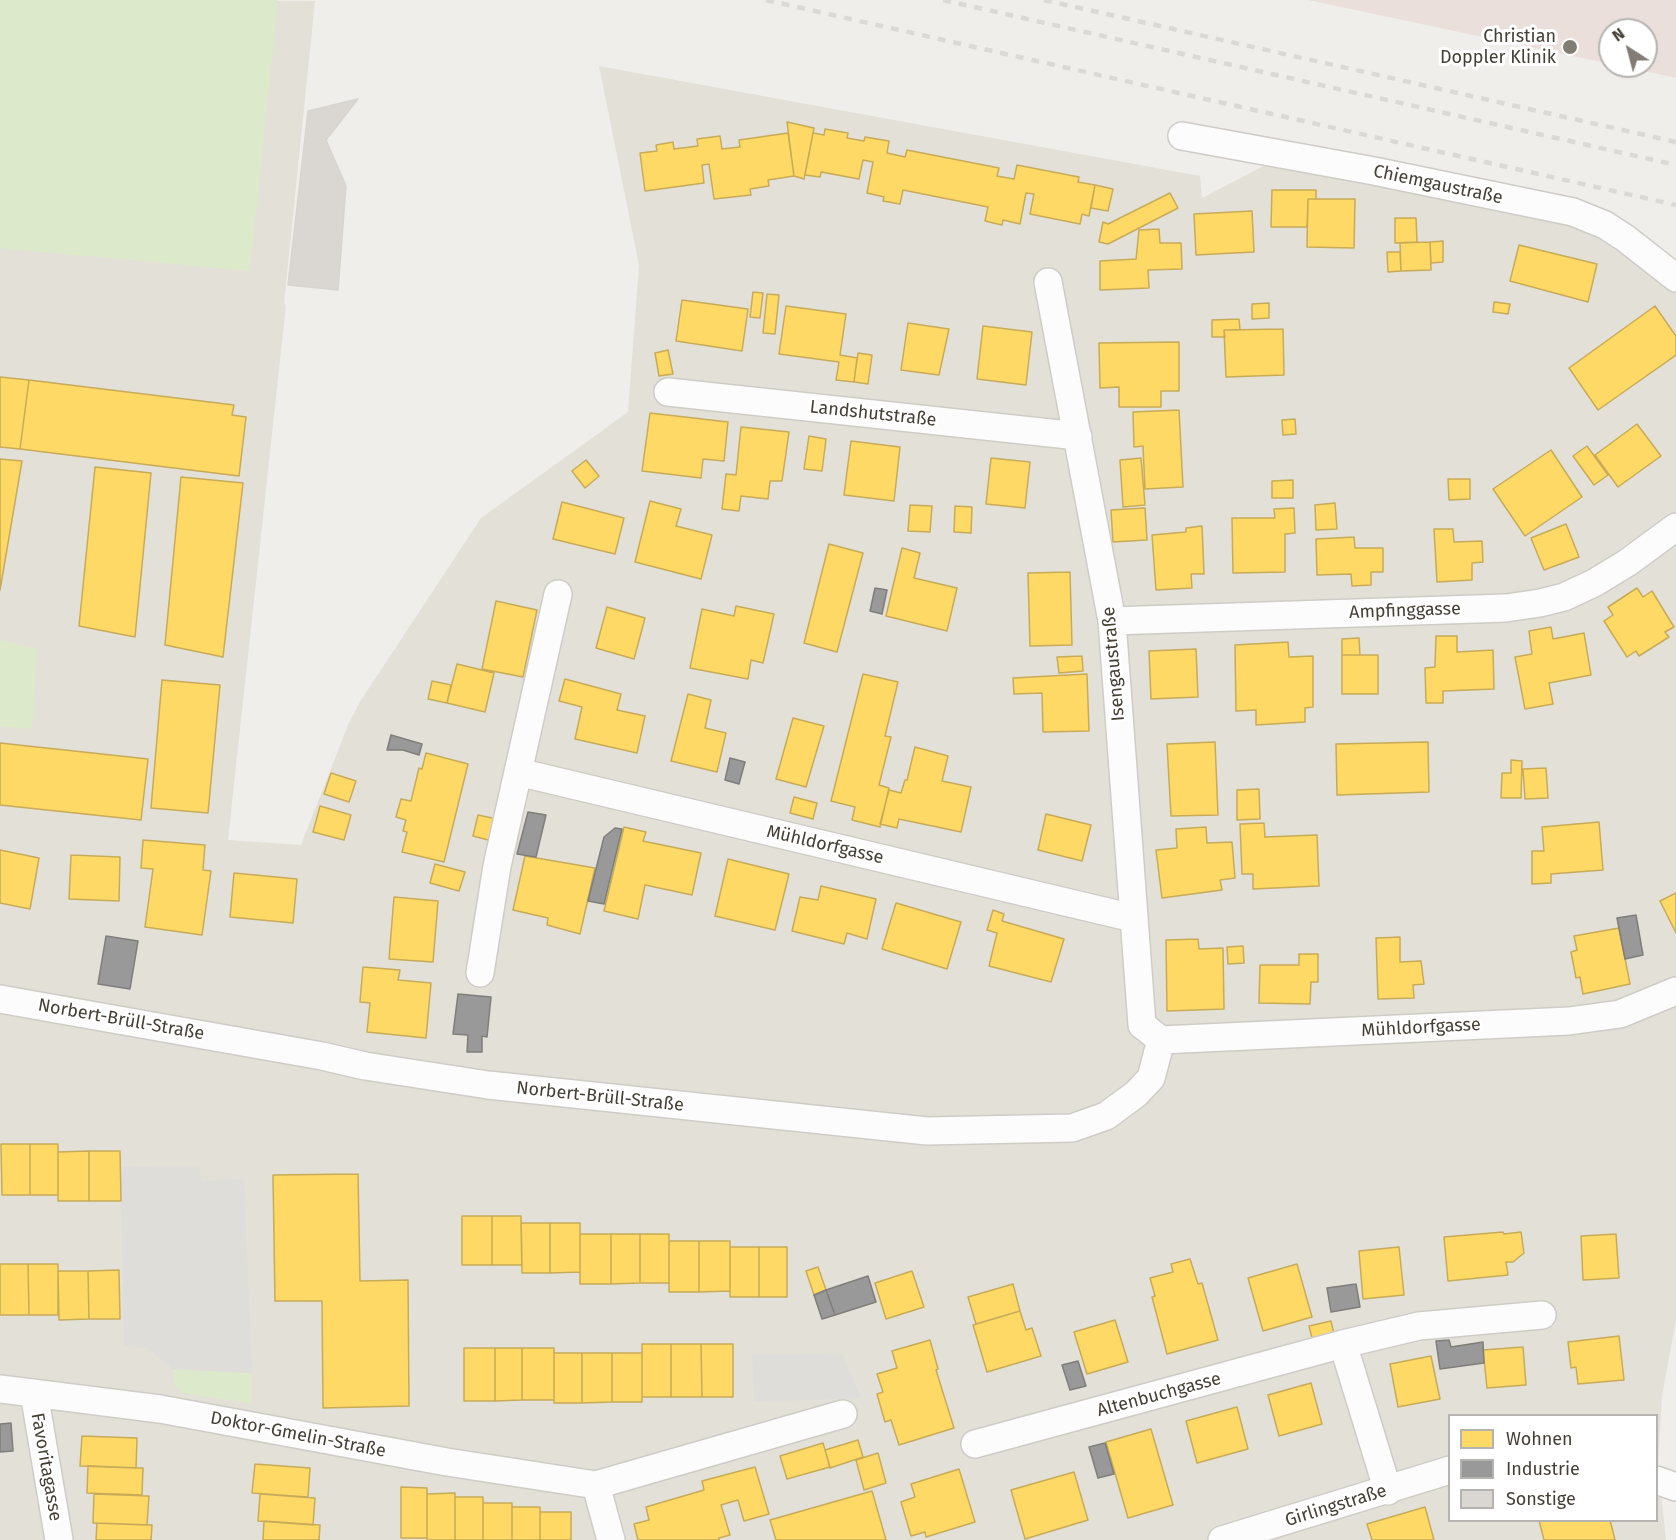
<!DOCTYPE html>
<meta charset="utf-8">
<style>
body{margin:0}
#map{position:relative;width:1676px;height:1540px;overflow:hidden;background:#f0eeea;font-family:"Fira Sans",sans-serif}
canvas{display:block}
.legend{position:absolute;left:1448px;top:1414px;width:210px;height:108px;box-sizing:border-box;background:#fff;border:2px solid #b5b3af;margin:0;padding:8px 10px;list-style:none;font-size:18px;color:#454036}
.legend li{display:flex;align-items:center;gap:12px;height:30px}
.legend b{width:30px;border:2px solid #b5b3af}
.north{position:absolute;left:1598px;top:18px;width:60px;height:60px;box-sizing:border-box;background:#fff;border:2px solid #b5b3af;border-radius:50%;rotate:324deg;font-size:16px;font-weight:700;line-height:24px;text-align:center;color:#454036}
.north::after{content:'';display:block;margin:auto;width:21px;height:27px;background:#817d75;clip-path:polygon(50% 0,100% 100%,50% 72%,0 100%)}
</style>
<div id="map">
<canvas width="1676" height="1540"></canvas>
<ul class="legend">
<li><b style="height:16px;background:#ffd966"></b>Wohnen</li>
<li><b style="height:16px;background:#999"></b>Industrie</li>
<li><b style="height:16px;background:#dad7d2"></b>Sonstige</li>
</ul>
<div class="north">N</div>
</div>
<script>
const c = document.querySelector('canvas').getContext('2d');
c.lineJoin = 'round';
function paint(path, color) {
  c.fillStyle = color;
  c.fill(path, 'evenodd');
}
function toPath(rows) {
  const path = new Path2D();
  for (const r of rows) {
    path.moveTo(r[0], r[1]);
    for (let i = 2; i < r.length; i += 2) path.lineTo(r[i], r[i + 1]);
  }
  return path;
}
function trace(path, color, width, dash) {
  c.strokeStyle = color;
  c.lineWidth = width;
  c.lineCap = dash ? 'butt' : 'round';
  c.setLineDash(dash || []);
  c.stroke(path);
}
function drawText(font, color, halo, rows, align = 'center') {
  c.font = font + ' "Fira Sans",sans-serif';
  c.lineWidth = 6;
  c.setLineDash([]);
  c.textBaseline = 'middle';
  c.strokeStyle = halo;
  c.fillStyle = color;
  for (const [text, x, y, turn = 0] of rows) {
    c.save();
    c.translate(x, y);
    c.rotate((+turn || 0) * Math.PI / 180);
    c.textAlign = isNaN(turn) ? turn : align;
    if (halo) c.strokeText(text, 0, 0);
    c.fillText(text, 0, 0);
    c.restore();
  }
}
paint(toPath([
 [0,0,315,1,284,304,286,305,228,840,301,845,348,725,361,700,481,518,628,412,639,265,599,66,1200,176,1202,198,1273,161,1582,227,1632,253,1676,293,1676,1320,1662,1396,1658,1465,1666,1540,0,1540],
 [1450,1416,1656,1416,1656,1520,1450,1520]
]), '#e3e0d7');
paint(toPath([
 [1308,0,1676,0,1676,78,1621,66,1646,66,1646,30,1610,30,1610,64]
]), '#ebdfdb');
paint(toPath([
 [0,0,278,0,250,271,0,248],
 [0,640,37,649,32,729,0,726],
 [173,1369,252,1373,252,1403,181,1393,174,1385]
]), '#dce9cb');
paint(toPath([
 [120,1166,200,1167,201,1181,244,1179,252,1373,173,1369,148,1348,124,1346],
 [842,1354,861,1398,754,1402,752,1355]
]), '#dfddda');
const homes = toPath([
 [787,122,814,128,804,179,794,176,787,122],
 [825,129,848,133,847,138,864,141,865,137,889,141,887,153,905,157,907,150,999,168,997,176,1014,179,1017,165,1079,177,1078,182,1095,185,1089,216,1082,214,1080,224,1030,214,1034,194,1026,193,1020,224,1003,220,1002,225,985,221,988,207,903,190,900,204,883,201,884,197,867,193,873,162,863,160,859,179,821,172,820,177,805,175,813,133,824,135,825,129],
 [788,133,794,176,768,180,769,186,750,189,751,195,714,199,709,164,702,165,704,183,645,191,640,153,657,151,656,145,673,142,674,149,698,146,697,139,720,136,722,149,740,147,739,140,788,133],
 [1095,185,1113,189,1108,211,1091,208,1095,185],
 [1272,190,1316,190,1316,199,1308,199,1307,227,1271,227,1272,190],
 [1170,193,1178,208,1108,244,1099,242,1103,222,1108,224,1170,193],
 [1308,199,1355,199,1354,248,1307,247,1308,199],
 [1252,211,1254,252,1196,255,1194,214,1252,211],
 [1395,218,1416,218,1417,242,1395,243,1395,218],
 [1159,229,1160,243,1181,243,1182,269,1148,270,1149,288,1100,290,1100,261,1136,259,1139,230,1159,229],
 [1443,241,1443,262,1431,263,1430,242,1443,241],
 [1430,242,1431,270,1401,271,1400,243,1430,242],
 [1519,245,1597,264,1588,302,1510,281,1519,245],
 [1387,252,1400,252,1401,271,1388,272,1387,252],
 [753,292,763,293,760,318,750,317,753,292],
 [767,294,779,295,775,334,763,333,767,294],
 [682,300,748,309,742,351,676,341,682,300],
 [1494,302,1510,304,1508,314,1493,312,1494,302],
 [1269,303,1269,318,1252,319,1252,304,1269,303],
 [786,306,846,314,840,355,857,358,854,382,836,380,839,362,779,354,786,306],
 [1655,306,1676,336,1676,355,1598,410,1569,368,1655,306],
 [1239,319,1240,330,1224,330,1225,337,1212,337,1212,320,1239,319],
 [908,323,949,329,939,375,901,370,908,323],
 [983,326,1032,332,1026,385,977,379,983,326],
 [1283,329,1284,375,1226,377,1224,330,1283,329],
 [1179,342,1179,391,1161,391,1161,407,1119,407,1119,387,1100,388,1099,343,1179,342],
 [668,350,673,374,659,376,655,353,668,350],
 [858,353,872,355,868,384,854,382,858,353],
 [0,377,29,380,20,449,0,447,0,377],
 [29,380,234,405,232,415,246,417,239,476,20,449,29,380],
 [1179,410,1183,487,1145,489,1143,446,1134,447,1133,412,1179,410],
 [650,413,728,422,724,461,703,459,701,478,642,471,650,413],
 [1295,419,1296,434,1283,435,1282,420,1295,419],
 [1637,424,1661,456,1618,487,1595,455,1637,424],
 [741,427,789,432,782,481,770,481,768,499,741,496,739,511,722,509,726,474,736,475,741,427],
 [809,436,826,439,822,471,804,469,809,436],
 [851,441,900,447,894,501,844,495,851,441],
 [1587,446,1608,475,1594,485,1573,456,1587,446],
 [1551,450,1582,497,1525,536,1493,489,1551,450],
 [991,458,1030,462,1025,508,986,504,991,458],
 [1141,458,1145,505,1123,507,1120,460,1141,458],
 [0,459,22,461,0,590,0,459],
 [586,460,599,476,585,488,572,471,586,460],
 [95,467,151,473,135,637,79,626,95,467],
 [181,477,243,483,223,657,165,645,181,477],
 [1448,479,1470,479,1470,499,1449,500,1448,479],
 [1293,480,1293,498,1272,498,1272,481,1293,480],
 [650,501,681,509,676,526,712,535,701,579,635,562,650,501],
 [562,502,624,518,615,554,553,539,562,502],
 [1335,503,1337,529,1316,530,1315,505,1335,503],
 [910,505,932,506,930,532,908,531,910,505],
 [955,506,972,507,971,533,954,532,955,506],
 [1145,508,1147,540,1113,542,1111,510,1145,508],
 [1294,508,1295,533,1285,534,1285,572,1233,573,1232,518,1275,518,1274,509,1294,508],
 [1566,524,1579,557,1544,570,1531,538,1566,524],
 [1202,526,1204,574,1191,574,1192,588,1156,590,1152,535,1186,532,1186,528,1202,526],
 [1434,529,1453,529,1454,542,1482,541,1483,562,1472,563,1472,580,1437,582,1434,529],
 [1354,537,1355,548,1383,548,1383,572,1371,572,1371,585,1352,586,1351,574,1317,575,1316,539,1354,537],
 [829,544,863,553,837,652,804,643,829,544],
 [902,548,920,553,914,578,957,588,947,631,886,616,902,548],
 [1070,572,1072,645,1030,646,1028,573,1070,572],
 [1637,588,1643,597,1652,591,1674,627,1665,632,1669,637,1639,656,1636,651,1627,657,1604,621,1613,615,1608,607,1637,588],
 [496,601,537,610,523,677,482,669,496,601],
 [736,606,774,614,763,663,751,660,748,679,690,668,702,609,734,616,736,606],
 [607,607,645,618,634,659,596,648,607,607],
 [1551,627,1553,639,1584,633,1591,675,1549,683,1553,704,1525,709,1515,657,1532,654,1529,631,1551,627],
 [1436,636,1457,636,1457,652,1493,650,1494,689,1443,691,1443,703,1426,703,1425,668,1435,667,1436,636],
 [1359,638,1360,655,1342,655,1342,639,1359,638],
 [1288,642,1289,657,1313,656,1313,707,1305,708,1305,722,1256,725,1256,710,1236,711,1235,645,1288,642],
 [1196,649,1198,697,1151,699,1149,651,1196,649],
 [1342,655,1378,655,1378,694,1342,694,1342,655],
 [1082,656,1083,671,1059,673,1057,657,1082,656],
 [457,664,494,673,485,712,447,703,457,664],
 [863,674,898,682,885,736,891,737,879,785,889,788,880,827,852,820,855,807,831,801,863,674],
 [1087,674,1089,731,1043,732,1042,693,1014,694,1013,678,1087,674],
 [565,679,621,694,617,710,645,716,637,753,575,739,582,707,559,701,565,679],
 [162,680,220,685,208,813,151,808,162,680],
 [432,681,451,685,447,703,428,699,432,681],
 [688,694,711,700,705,728,726,733,717,772,671,761,688,694],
 [793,718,824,726,806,787,776,779,793,718],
 [1215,742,1218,815,1171,816,1167,744,1215,742],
 [1428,742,1429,792,1337,795,1336,744,1428,742],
 [0,743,148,759,141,820,0,805,0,743],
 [915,747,948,756,942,781,971,787,961,832,899,819,897,828,880,824,889,790,901,793,905,780,907,780,915,747],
 [426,753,468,764,444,862,402,852,407,832,403,831,406,820,396,817,401,799,411,801,419,768,422,769,426,753],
 [1511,760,1522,761,1521,798,1501,798,1502,773,1511,773,1511,760],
 [1546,768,1548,798,1525,799,1523,769,1546,768],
 [331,773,356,781,349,802,324,794,331,773],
 [1259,789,1260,819,1237,820,1237,790,1259,789],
 [794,797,817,803,813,819,790,813,794,797],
 [320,806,351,815,344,840,313,832,320,806],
 [1046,814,1091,825,1082,861,1038,850,1046,814],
 [478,815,497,819,492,841,473,836,478,815],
 [1599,822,1603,870,1551,874,1551,883,1532,884,1532,851,1544,851,1542,827,1599,822],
 [1264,823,1265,837,1317,835,1319,886,1253,889,1253,874,1242,874,1240,824,1264,823],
 [624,827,646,832,643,841,701,853,692,895,645,885,638,919,604,911,624,827],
 [1206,827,1207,843,1232,842,1235,878,1220,880,1222,890,1162,898,1156,850,1177,848,1176,829,1206,827],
 [143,840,205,845,203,870,211,871,202,935,145,927,153,869,141,868,143,840],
 [0,850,39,858,30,909,0,903,0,850],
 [71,855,120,857,119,901,69,899,71,855],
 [525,856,595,868,580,934,547,925,548,918,513,910,525,856],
 [728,859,789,874,775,930,715,916,728,859],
 [435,864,465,872,459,891,430,883,435,864],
 [234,873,297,879,293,923,230,917,234,873],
 [821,886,876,899,867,939,847,933,844,944,792,931,800,897,818,900,821,886],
 [1676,893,1676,933,1660,901,1676,893],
 [394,897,438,901,433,962,389,959,394,897],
 [896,903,961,922,947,969,882,949,896,903],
 [993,910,1004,914,1002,921,1064,939,1051,982,989,966,997,933,987,930,993,910],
 [1619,928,1630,984,1583,994,1580,977,1576,978,1571,952,1577,950,1574,936,1619,928],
 [1400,937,1400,962,1421,961,1424,984,1413,985,1414,998,1378,999,1376,938,1400,937],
 [1198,939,1199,949,1223,948,1224,1009,1167,1011,1166,940,1198,939],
 [1243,946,1244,963,1228,964,1227,947,1243,946],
 [1299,954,1318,954,1318,982,1311,982,1310,1004,1259,1003,1260,965,1299,965,1299,954],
 [363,967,400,970,398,980,431,983,426,1038,367,1032,370,1003,360,1002,363,967],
 [1,1144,30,1144,30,1195,2,1195,1,1144],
 [30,1144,58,1144,58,1195,30,1195,30,1144],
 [89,1151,120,1151,121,1201,89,1201,89,1151],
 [89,1151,89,1201,58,1201,58,1152,89,1151],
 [358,1174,360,1281,408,1280,409,1406,323,1408,322,1301,275,1301,273,1175,358,1174],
 [462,1216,492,1216,492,1265,462,1265,462,1216],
 [492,1216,521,1216,522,1265,492,1265,492,1216],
 [521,1223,550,1223,550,1273,522,1273,521,1223],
 [550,1223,580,1223,580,1272,550,1273,550,1223],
 [1503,1232,1504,1234,1521,1232,1524,1253,1513,1262,1506,1262,1508,1275,1448,1281,1444,1237,1503,1232],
 [580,1234,611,1234,611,1284,580,1284,580,1234],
 [611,1234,640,1234,640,1283,611,1284,611,1234],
 [640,1234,669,1234,669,1283,640,1283,640,1234],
 [1616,1234,1619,1278,1583,1280,1581,1236,1616,1234],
 [669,1241,699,1241,699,1292,669,1292,669,1241],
 [699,1241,730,1241,730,1291,699,1292,699,1241],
 [730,1247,759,1247,759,1297,730,1297,730,1247],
 [759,1247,787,1247,787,1297,759,1297,759,1247],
 [1399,1247,1404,1295,1363,1299,1359,1251,1399,1247],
 [1190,1259,1198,1284,1202,1283,1218,1340,1167,1354,1152,1297,1155,1296,1150,1278,1173,1272,1171,1264,1190,1259],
 [0,1264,28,1264,29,1315,0,1315,0,1264],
 [28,1264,58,1264,58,1315,29,1315,28,1264],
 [1297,1264,1312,1317,1263,1331,1248,1278,1297,1264],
 [818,1267,826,1290,814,1295,806,1271,818,1267],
 [119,1270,120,1319,89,1319,88,1271,119,1270],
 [58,1271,88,1271,89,1319,59,1320,58,1271],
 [912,1271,924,1307,886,1319,875,1283,912,1271],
 [1013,1284,1020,1311,976,1324,968,1297,1013,1284],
 [1020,1311,1026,1330,1032,1328,1041,1356,987,1372,973,1325,1020,1311],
 [1115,1320,1128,1362,1087,1374,1074,1332,1115,1320],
 [1331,1321,1334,1334,1312,1338,1309,1326,1331,1321],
 [1619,1336,1624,1380,1578,1384,1576,1367,1571,1368,1568,1342,1619,1336],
 [930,1340,938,1369,936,1370,954,1428,899,1445,891,1420,885,1422,877,1394,883,1392,877,1374,897,1368,892,1351,930,1340],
 [642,1344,671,1344,671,1397,642,1397,642,1344],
 [671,1344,701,1344,702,1397,671,1397,671,1344],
 [701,1344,733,1344,733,1397,702,1397,701,1344],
 [1523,1347,1526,1385,1487,1388,1483,1350,1523,1347],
 [464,1348,495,1348,495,1401,464,1401,464,1348],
 [495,1348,522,1348,522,1400,495,1401,495,1348],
 [522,1348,554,1348,554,1400,522,1400,522,1348],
 [554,1353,582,1353,582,1403,554,1403,554,1353],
 [582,1353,612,1353,612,1402,582,1403,582,1353],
 [612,1353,642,1353,642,1402,612,1402,612,1353],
 [1431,1356,1440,1399,1398,1407,1390,1364,1431,1356],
 [1311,1383,1322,1424,1279,1436,1268,1395,1311,1383],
 [1237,1407,1248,1449,1197,1463,1186,1421,1237,1407],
 [1151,1429,1173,1505,1128,1518,1106,1442,1151,1429],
 [82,1436,137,1438,136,1468,80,1466,82,1436],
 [858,1440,863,1457,830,1468,825,1450,858,1440],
 [823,1443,830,1467,787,1479,780,1456,823,1443],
 [878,1453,886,1483,864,1490,856,1460,878,1453],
 [255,1464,310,1468,308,1497,252,1493,255,1464],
 [88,1466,143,1468,142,1495,87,1493,88,1466],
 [755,1467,769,1514,744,1521,738,1500,721,1505,730,1535,719,1538,719,1540,638,1540,634,1524,649,1520,646,1507,704,1490,702,1481,755,1467],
 [959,1469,975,1522,926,1537,925,1532,911,1536,901,1502,915,1497,911,1484,959,1469],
 [1074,1472,1088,1520,1025,1539,1011,1490,1074,1472],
 [401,1487,427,1488,427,1538,401,1538,401,1487],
 [872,1491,886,1540,776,1540,770,1520,872,1491],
 [455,1493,455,1540,427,1540,427,1494,455,1493],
 [94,1494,149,1496,147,1525,93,1523,94,1494],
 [260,1494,315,1498,313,1525,258,1521,260,1494],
 [455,1497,483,1497,483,1540,455,1540,455,1497],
 [483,1503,512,1503,512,1540,483,1540,483,1503],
 [512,1507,540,1507,540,1540,512,1540,512,1507],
 [1425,1507,1434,1540,1372,1540,1367,1524,1425,1507],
 [540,1512,571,1512,571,1540,540,1540,540,1512],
 [1539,1520,1610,1520,1615,1540,1544,1540,1539,1520],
 [264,1521,320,1525,319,1540,263,1540,264,1521],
 [97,1523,152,1525,151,1540,96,1540,97,1523]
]);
paint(homes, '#ffd966');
trace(homes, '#c7ab58', 1.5);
const industry = toPath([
 [875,588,887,590,882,614,870,611,875,588],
 [391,735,422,744,419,755,403,750,387,750,391,735],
 [730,758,745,762,739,784,725,780,730,758],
 [528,812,546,815,536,857,517,854,528,812],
 [615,828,622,829,604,904,588,901,604,837,615,828],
 [1636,915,1643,955,1625,959,1617,918,1636,915],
 [106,936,138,941,130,989,98,984,106,936],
 [458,994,491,997,487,1037,482,1036,482,1052,467,1052,468,1035,453,1034,458,994],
 [868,1276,876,1302,835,1315,826,1290,868,1276],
 [1356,1284,1360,1307,1331,1312,1327,1288,1356,1284],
 [826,1290,835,1315,822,1319,814,1295,826,1290],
 [1449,1340,1451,1347,1483,1342,1484,1363,1440,1369,1436,1341,1449,1340],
 [1078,1361,1086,1386,1070,1390,1062,1365,1078,1361],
 [11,1423,13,1451,0,1452,0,1424,11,1423],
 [1105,1443,1114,1474,1098,1478,1089,1447,1105,1443]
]);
paint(industry, '#999');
trace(industry, '#807e7b', 1.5);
const building = toPath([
 [358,99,326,140,346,186,338,290,288,285,308,111,358,99]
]);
paint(building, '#dad7d2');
trace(building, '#d8d5d0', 1.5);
const minor = toPath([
 [1182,136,1374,171,1573,212,1605,225,1625,238,1676,278],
 [1048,282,1112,621,1142,1025,1161,1040],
 [668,392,1078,436],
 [1112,621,1506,608,1540,603,1564,597,1594,583,1627,563,1676,527],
 [518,772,558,594],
 [480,973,497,866,518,772,1133,918],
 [0,999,322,1056,365,1066,488,1085,927,1131,1072,1128,1106,1116,1136,1094,1151,1078,1161,1040],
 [1161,1040,1569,1021,1620,1014,1676,991],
 [1343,1344,1419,1326,1542,1315],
 [0,1389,160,1409,447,1462,596,1485,843,1414],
 [34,1393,59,1540],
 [975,1444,1343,1344,1388,1491],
 [1656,1480,1676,1487],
 [596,1485,611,1540],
 [1222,1540,1450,1470]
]);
trace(minor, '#ceccc7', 30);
trace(minor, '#fdfcfc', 27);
trace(toPath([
 [766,0,1676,205],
 [943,0,1676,165],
 [1044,0,1676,142]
]), '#d9d9d8', 4.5, [8, 8]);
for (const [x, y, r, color] of [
 [1570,47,8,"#817d75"]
]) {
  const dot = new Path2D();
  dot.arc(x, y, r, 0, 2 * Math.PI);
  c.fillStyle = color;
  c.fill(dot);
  trace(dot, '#fff', 2);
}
drawText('18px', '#454036', '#fff', [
 ["Christian",1556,37],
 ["Doppler Klinik",1556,58]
], 'right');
drawText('18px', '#454036', '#fff', [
 ["Chiemgaustraße",1438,185,12],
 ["Landshutstraße",873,414,6],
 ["Ampfinggasse",1405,611,-2],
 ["Isengaustraße",1114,664,-95],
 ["Mühldorfgasse",825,845,13],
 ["Norbert-Brüll-Straße",121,1020,10],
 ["Mühldorfgasse",1421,1028,-3],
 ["Norbert-Brüll-Straße",600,1097,6],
 ["Altenbuchgasse",1159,1395,-15],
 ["Doktor-Gmelin-Straße",298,1435,11],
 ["Favoritagasse",46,1467,80],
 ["Girlingstraße",1336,1506,-17]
]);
</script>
